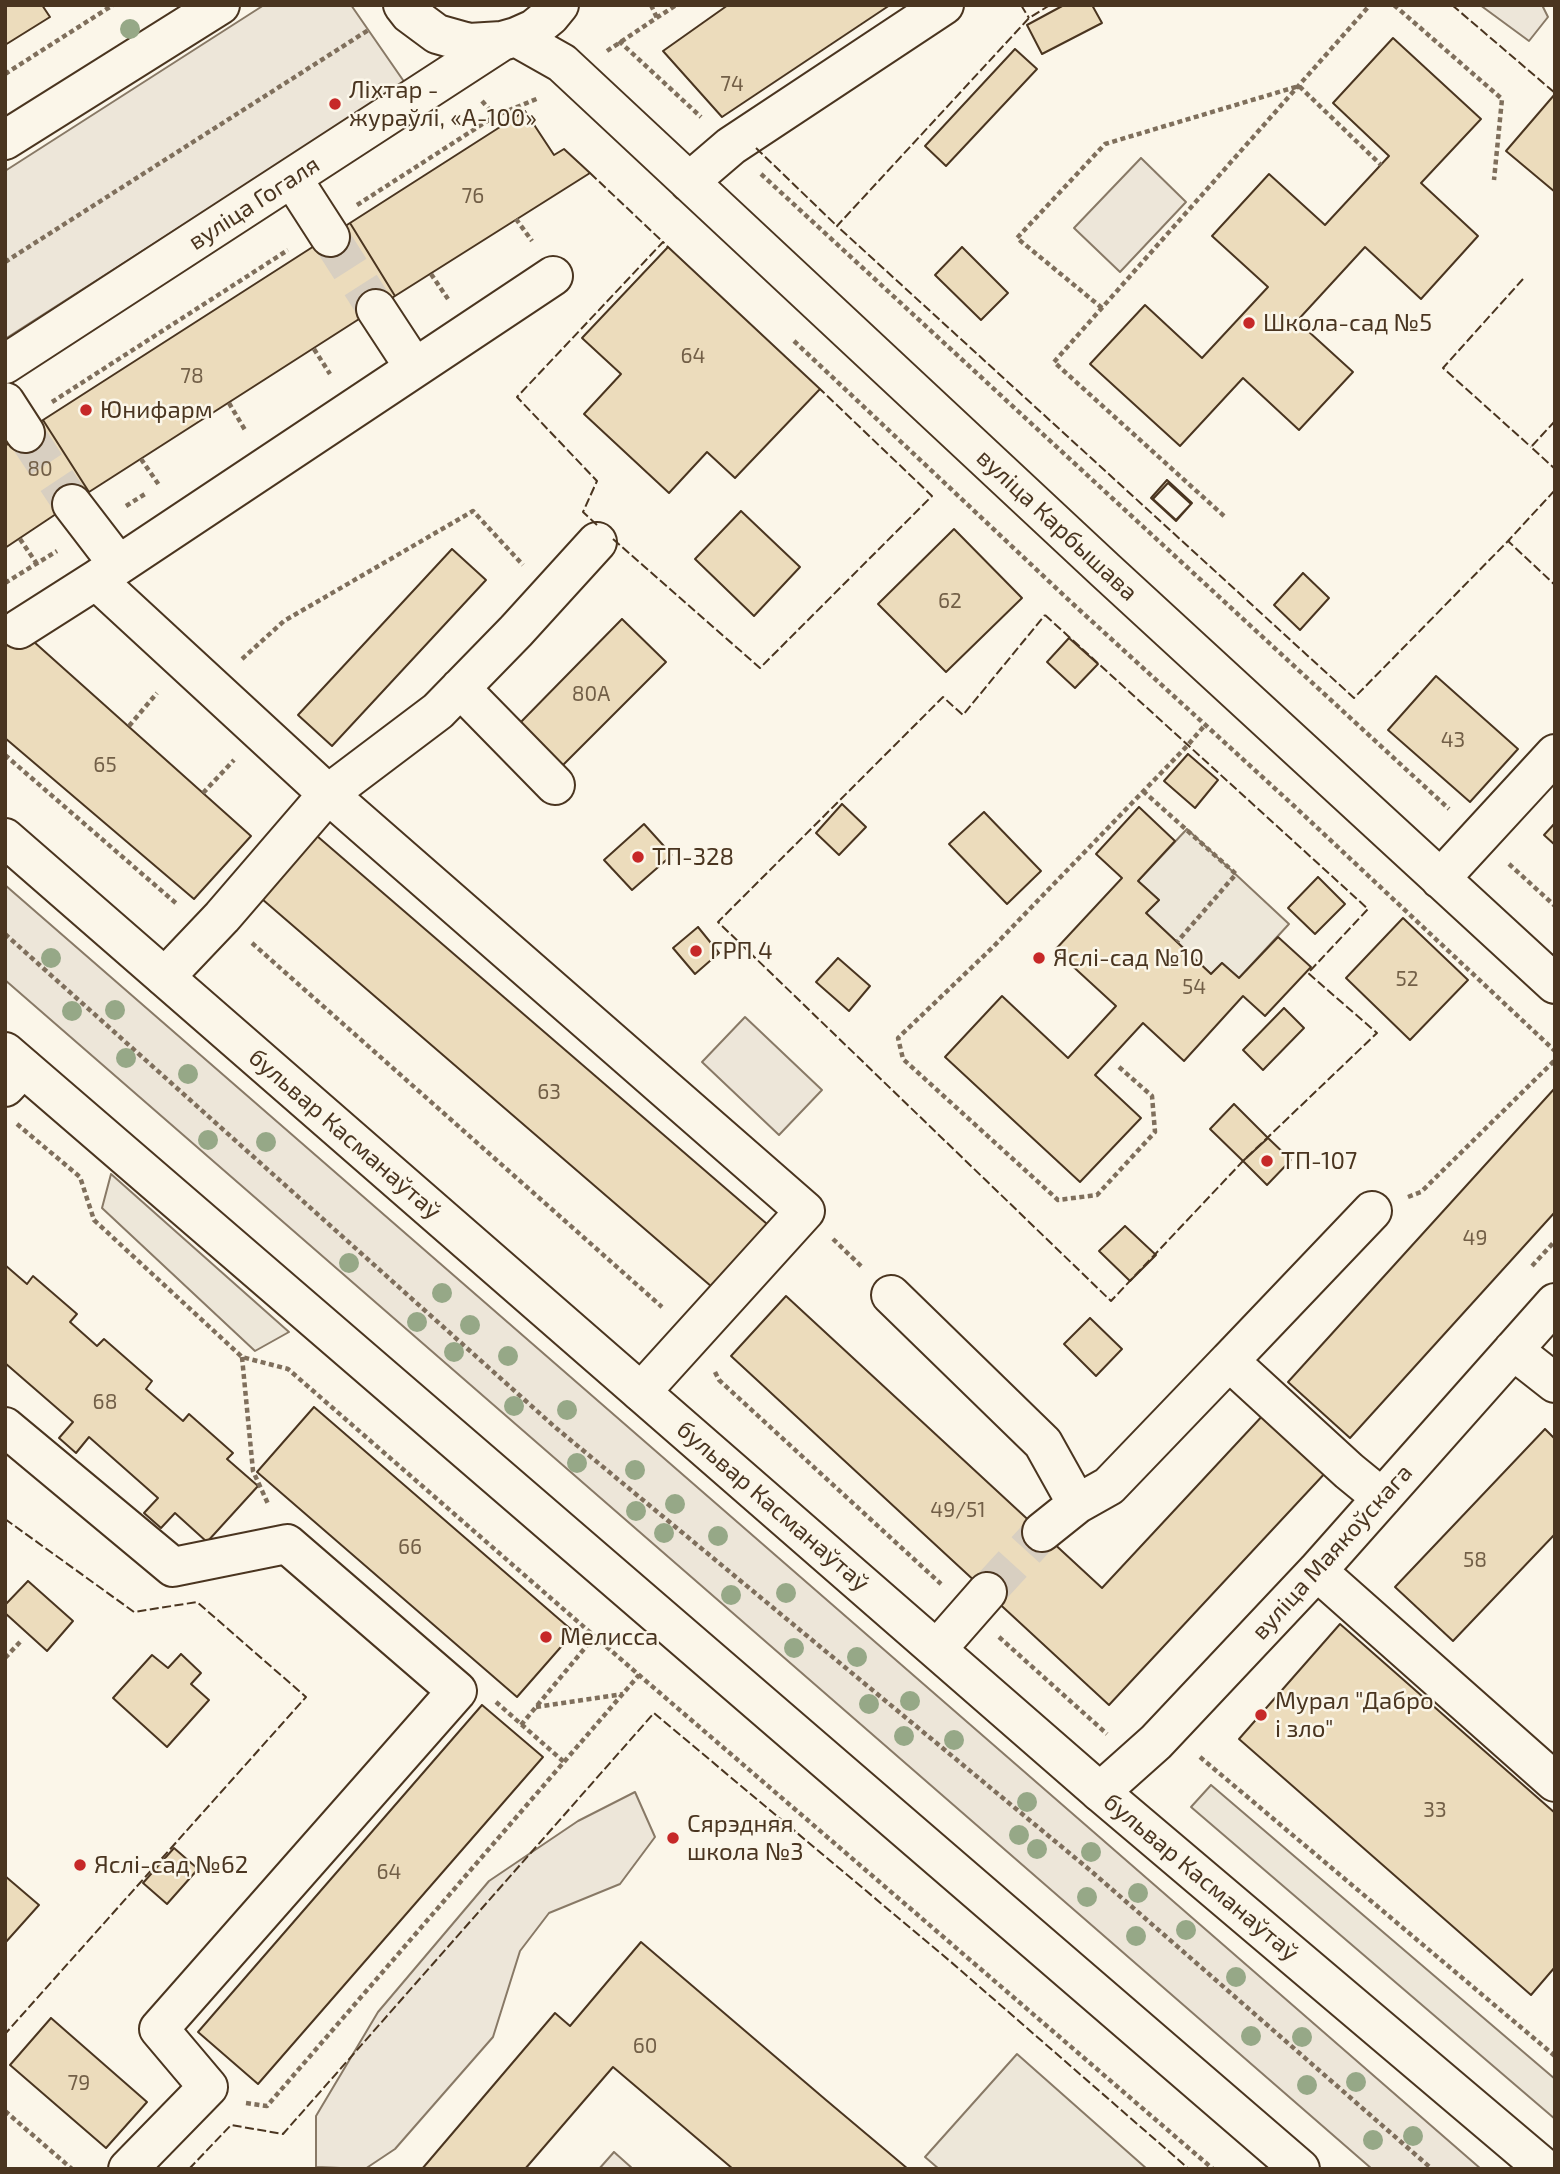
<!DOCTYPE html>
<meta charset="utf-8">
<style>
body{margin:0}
#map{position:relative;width:1560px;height:2174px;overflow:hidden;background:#fbf6e9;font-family:"Exo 2",sans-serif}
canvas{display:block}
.frame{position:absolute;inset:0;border:7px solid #4a3520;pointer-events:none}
</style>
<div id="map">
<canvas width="1560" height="2174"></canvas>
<div class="frame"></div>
</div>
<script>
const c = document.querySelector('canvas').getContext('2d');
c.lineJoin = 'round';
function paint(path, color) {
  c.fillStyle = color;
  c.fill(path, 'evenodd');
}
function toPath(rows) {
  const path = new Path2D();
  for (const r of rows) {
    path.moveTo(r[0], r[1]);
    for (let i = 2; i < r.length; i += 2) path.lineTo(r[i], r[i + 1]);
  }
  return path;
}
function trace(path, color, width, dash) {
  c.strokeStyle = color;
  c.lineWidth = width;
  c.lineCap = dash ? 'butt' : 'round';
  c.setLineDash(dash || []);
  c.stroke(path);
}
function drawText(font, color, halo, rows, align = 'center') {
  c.font = font + ' "Exo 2",sans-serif';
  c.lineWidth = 5;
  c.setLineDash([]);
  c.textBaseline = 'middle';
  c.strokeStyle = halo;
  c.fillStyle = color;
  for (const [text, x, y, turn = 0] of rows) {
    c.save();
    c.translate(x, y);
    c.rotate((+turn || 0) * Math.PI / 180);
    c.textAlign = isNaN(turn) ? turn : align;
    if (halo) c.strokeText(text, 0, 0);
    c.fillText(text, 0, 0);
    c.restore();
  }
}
const green = toPath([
 [264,5,351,5,405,83,5,339,5,171,264,5],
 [1480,5,1542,5,1548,17,1529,41,1480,5],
 [1141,158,1186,202,1120,272,1074,228,1141,158],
 [5,885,1481,2169,1372,2169,5,980,5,885],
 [745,1017,822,1090,779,1135,702,1062,745,1017],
 [635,1792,655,1837,620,1884,549,1913,520,1951,493,2037,395,2149,365,2169,316,2167,316,2116,378,2012,489,1881,578,1821,635,1792],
 [614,2152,633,2169,599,2169,614,2152]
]);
paint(green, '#ede6d9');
trace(green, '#887966', 2);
const parking = toPath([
 [1187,829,1289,924,1239,978,1222,963,1211,974,1146,913,1159,900,1138,881,1187,829],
 [111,1174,289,1332,255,1351,102,1208,111,1174],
 [1211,1785,1555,2079,1555,2119,1191,1807,1211,1785],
 [1017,2054,1147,2169,939,2169,925,2157,1017,2054]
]);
paint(parking, '#ede7d9');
trace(parking, '#887966', 2);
const building = toPath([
 [5,5,42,5,50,17,5,45,5,5],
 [728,5,890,5,722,117,663,51,728,5],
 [1064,5,1092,5,1102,23,1042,54,1027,25,1064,5],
 [1393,38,1481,119,1421,183,1478,236,1421,299,1365,247,1297,321,1353,372,1299,430,1243,378,1180,446,1090,364,1145,305,1202,358,1268,287,1212,236,1269,174,1325,225,1389,156,1333,103,1393,38],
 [1015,49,1037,69,946,166,925,146,1015,49],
 [1555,94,1555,192,1506,151,1555,94],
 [525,111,554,155,564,149,590,173,395,296,350,223,525,111],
 [350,223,395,296,89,492,43,420,350,223],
 [668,247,820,389,735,478,707,452,669,493,584,414,621,374,582,338,668,247],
 [962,247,1008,293,981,320,935,275,962,247],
 [43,420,89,492,5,548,5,446,43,420],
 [1167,480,1192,503,1176,521,1151,498,1167,480],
 [1168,483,1191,504,1176,520,1153,499,1168,483],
 [741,511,800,567,754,616,695,559,741,511],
 [954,529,1022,598,946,672,878,604,954,529],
 [452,549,486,580,332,746,298,715,452,549],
 [1303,573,1329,598,1300,630,1274,605,1303,573],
 [5,616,251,836,194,899,5,738,5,616],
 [622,619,666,662,559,769,516,727,622,619],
 [1069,638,1098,664,1075,688,1047,662,1069,638],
 [1436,676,1518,749,1470,802,1388,730,1436,676],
 [1188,754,1218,780,1195,808,1164,781,1188,754],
 [842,804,866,827,839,855,816,833,842,804],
 [1139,807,1175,841,1138,881,1159,900,1146,913,1211,974,1222,963,1239,978,1278,937,1311,967,1265,1016,1243,996,1184,1061,1143,1023,1095,1075,1141,1118,1080,1182,945,1057,1002,996,1068,1058,1116,1006,1055,950,1122,878,1096,854,1139,807],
 [984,812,1041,871,1007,904,949,844,984,812],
 [1555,823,1555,845,1544,835,1555,823],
 [644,824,672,855,632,890,604,860,644,824],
 [317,836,767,1224,712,1287,262,899,317,836],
 [1318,877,1345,904,1315,934,1288,908,1318,877],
 [1403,918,1468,980,1410,1040,1346,978,1403,918],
 [698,927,719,953,695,974,673,948,698,927],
 [838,958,870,986,849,1011,816,982,838,958],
 [1284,1008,1304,1028,1263,1070,1243,1050,1284,1008],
 [1555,1088,1555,1212,1350,1438,1288,1382,1555,1088],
 [1234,1104,1268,1138,1243,1161,1210,1129,1234,1104],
 [1268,1138,1291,1160,1267,1185,1243,1161,1268,1138],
 [1125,1226,1156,1255,1130,1281,1099,1251,1125,1226],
 [5,1265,27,1284,33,1276,77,1314,70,1322,97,1346,104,1339,152,1381,146,1389,183,1421,189,1414,233,1453,227,1459,258,1486,207,1542,175,1513,161,1528,144,1513,158,1498,89,1437,76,1453,59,1438,73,1422,5,1363,5,1265],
 [786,1296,1102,1588,1265,1413,1327,1471,1109,1705,731,1356,786,1296],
 [1090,1318,1122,1349,1096,1376,1064,1344,1090,1318],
 [314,1407,574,1632,517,1697,257,1472,314,1407],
 [1545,1429,1555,1439,1555,1534,1453,1641,1395,1587,1545,1429],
 [28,1581,73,1621,47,1651,5,1613,5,1605,28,1581],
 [1340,1624,1555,1813,1555,1967,1531,1995,1239,1739,1340,1624],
 [181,1654,201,1673,191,1684,209,1700,167,1747,113,1698,152,1655,168,1668,181,1654],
 [482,1705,543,1757,258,2084,198,2032,482,1705],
 [174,1848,198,1869,167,1904,143,1883,174,1848],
 [5,1876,39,1905,5,1943,5,1876],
 [641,1942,826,2100,908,2169,733,2169,613,2067,525,2169,422,2169,555,2013,570,2026,641,1942],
 [51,2018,147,2102,106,2148,10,2065,51,2018]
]);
paint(building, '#ecdcbc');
trace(building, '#4a3520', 2);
trace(toPath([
 [330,237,376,309],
 [25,433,72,504],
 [987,1592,1042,1532]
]), '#d8cfc1', 38, [38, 19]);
const minor = toPath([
 [403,5,410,14,437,34,469,43,502,41,516,37,534,29,550,16,559,5],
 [516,37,562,63,1105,570,1555,984],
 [5,140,220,5],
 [292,178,330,237],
 [689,182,731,146,944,5],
 [553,276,96,580,328,794,805,1211,641,1392],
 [376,309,414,367],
 [5,364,502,41],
 [5,402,25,433],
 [72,504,118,564],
 [19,629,96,580],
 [460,688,555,785],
 [1440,879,1555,754],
 [165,977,222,917,328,794,438,711,516,631,597,542],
 [5,1087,23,1068],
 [1372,1211,1229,1361,1349,1471,1382,1498],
 [891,1295,1043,1443,1077,1504,1109,1486,1229,1361],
 [1513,1350,1555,1383],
 [5,1427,173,1567,287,1544,457,1691,159,2029,208,2087,128,2169],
 [1042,1532,1077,1504],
 [1317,1571,1555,1782],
 [937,1649,987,1592],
 [1100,1792,1156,1742,1317,1571,1555,1303]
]);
const major = toPath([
 [5,838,1100,1792,1545,2169],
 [5,1052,1300,2169]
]);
trace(minor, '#4a3520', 42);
trace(major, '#4a3520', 42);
trace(toPath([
 [651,5,657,18],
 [1394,5,1502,99,1494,180],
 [619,41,701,117],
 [607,51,676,5],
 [5,74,113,5],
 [482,101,495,116],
 [761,174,1449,809],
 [357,205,495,116,539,98],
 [516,219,532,241],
 [5,262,370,29],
 [431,274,448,299],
 [1102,308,1017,238,1105,144,1299,86,1381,165],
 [794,341,1073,604,1293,805,1555,1051],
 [314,349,330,374],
 [52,402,288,250],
 [229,403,245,430],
 [141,459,159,485],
 [126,506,145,494],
 [1224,516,1054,362,1370,5],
 [20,539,37,564],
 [5,583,57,551],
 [242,659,284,621,473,511,523,565],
 [129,726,157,693],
 [5,755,178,905],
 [1143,791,1236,874,1177,942],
 [203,793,234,760],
 [1509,864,1555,906],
 [5,934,556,1428,1091,1871,1432,2169],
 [252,943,662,1307],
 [1119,1067,1152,1096,1155,1132,1097,1195,1058,1200,903,1059,898,1038,993,947,1187,746,1205,725],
 [17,1124,80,1177,94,1220,242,1357,288,1369,639,1675,1213,2169],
 [1408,1197,1421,1192,1555,1060],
 [833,1239,862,1267],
 [1532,1266,1555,1241],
 [242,1357,253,1471,269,1506],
 [715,1372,719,1380,941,1584],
 [999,1637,1107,1734],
 [5,1658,20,1642],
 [496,1702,564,1762],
 [536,1707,623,1694],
 [521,1725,594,1637],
 [1200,1757,1555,2056],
 [246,2103,267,2106,639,1675],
 [5,2111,72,2169]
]), '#7f6f5c', 4.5, [5, 3.5]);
trace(minor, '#fbf6e9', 38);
trace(major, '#fbf6e9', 38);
trace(toPath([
 [1021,5,1029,18],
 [1050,5,1029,18,837,226,1354,698,1508,541,1555,490],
 [1452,5,1555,93],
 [756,148,837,226],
 [590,173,663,242],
 [1523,279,1443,368,1531,447],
 [1555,421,1531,447,1555,469],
 [597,525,583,512,597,481,517,397,663,242,668,247],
 [613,539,760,668,932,496,820,389],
 [1510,540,1508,541,1555,585],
 [1045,615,1368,909,1308,973,1377,1033,1243,1161,1111,1301,718,922,943,697,963,715,1045,615],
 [5,1519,134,1612,197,1602,306,1697,5,2034],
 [189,2169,231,2125,283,2134,654,1713,951,1962,1189,2169]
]), '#4a3520', 2, [9, 3.5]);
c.fillStyle = '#96a887';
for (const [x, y] of [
 [130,29],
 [51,958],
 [115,1010],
 [72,1011],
 [126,1058],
 [188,1074],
 [208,1140],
 [266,1142],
 [349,1263],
 [442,1293],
 [417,1322],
 [470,1325],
 [454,1352],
 [508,1356],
 [514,1406],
 [567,1410],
 [577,1463],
 [635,1470],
 [675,1504],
 [636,1511],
 [664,1533],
 [718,1536],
 [786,1593],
 [731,1595],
 [794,1648],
 [857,1657],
 [910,1701],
 [869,1704],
 [904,1736],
 [954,1740],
 [1027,1802],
 [1019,1835],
 [1037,1849],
 [1091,1852],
 [1138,1893],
 [1087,1897],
 [1186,1930],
 [1136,1936],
 [1236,1977],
 [1251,2036],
 [1302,2037],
 [1356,2082],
 [1307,2085],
 [1413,2136],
 [1373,2140]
]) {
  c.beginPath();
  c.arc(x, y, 10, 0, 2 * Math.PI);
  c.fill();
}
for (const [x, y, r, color] of [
 [335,104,7,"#c62828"],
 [1249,323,7,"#c62828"],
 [86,410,7,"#c62828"],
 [638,857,7,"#c62828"],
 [696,951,7,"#c62828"],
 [1039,958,7,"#c62828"],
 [1267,1161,7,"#c62828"],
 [546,1637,7,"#c62828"],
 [1261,1715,7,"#c62828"],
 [673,1838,7,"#c62828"],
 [80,1865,7,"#c62828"]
]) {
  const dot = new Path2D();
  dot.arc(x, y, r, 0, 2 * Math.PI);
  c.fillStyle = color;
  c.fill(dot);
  trace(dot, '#fbf6e9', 2.5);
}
drawText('21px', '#725f47', null, [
 ["74",732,84],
 ["76",473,196],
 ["64",693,356],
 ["78",192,376],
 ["80",40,469],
 ["62",950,601],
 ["80А",591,694],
 ["43",1453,740],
 ["65",105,765],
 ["52",1407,979],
 ["54",1194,987],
 ["63",549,1092],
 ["49",1475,1238],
 ["68",105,1402],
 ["49/51",958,1510],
 ["66",410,1547],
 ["58",1475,1560],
 ["33",1435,1810],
 ["64",389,1872],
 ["60",645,2046],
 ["79",79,2083]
]);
drawText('24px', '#4a3520', '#fbf6e9', [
 ["Ліхтар -",349,90],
 ["жураўлі, «А-100»",349,118],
 ["Школа-сад №5",1263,323],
 ["Юнифарм",100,410],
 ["ТП-328",652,857],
 ["ГРП 4",710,951],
 ["Яслі-сад №10",1053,958],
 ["ТП-107",1281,1161],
 ["Мелисса",560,1637],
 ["Мурал \"Дабро",1275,1701],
 ["і зло\"",1275,1729],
 ["Сярэдняя",687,1824],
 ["школа №3",687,1852],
 ["Яслі-сад №62",94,1865]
], 'left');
drawText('24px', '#4a3520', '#fbf6e9', [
 ["вуліца Гогаля",254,203,-33],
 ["вуліца Карбышава",1057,525,43],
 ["бульвар Касманаўтаў",345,1134,41],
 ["бульвар Касманаўтаў",773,1506,41],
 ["вуліца Маякоўскага",1332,1552,-48],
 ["бульвар Касманаўтаў",1201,1877,40]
]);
</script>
